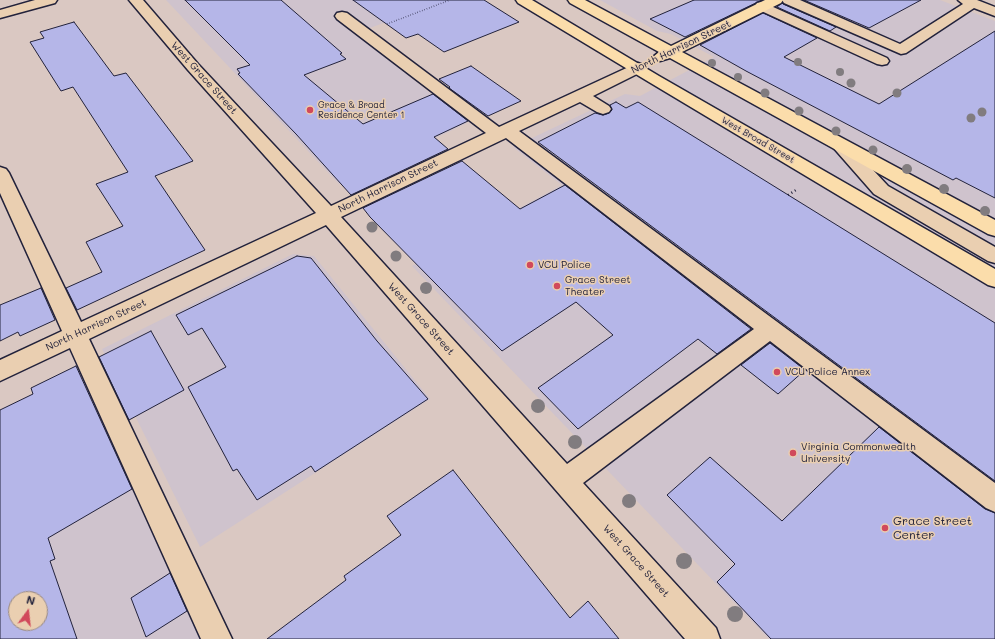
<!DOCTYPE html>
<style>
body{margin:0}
#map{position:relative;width:995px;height:639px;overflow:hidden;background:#dac8c2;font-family:Mali,sans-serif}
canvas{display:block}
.north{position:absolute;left:8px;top:591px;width:40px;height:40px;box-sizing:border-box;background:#eacfb1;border:1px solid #9a8a82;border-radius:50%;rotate:15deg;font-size:11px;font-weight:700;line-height:16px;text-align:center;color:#22223b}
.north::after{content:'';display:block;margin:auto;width:14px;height:18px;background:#d1495b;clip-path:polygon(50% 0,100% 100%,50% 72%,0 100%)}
</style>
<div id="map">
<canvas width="995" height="639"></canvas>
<div class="north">N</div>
</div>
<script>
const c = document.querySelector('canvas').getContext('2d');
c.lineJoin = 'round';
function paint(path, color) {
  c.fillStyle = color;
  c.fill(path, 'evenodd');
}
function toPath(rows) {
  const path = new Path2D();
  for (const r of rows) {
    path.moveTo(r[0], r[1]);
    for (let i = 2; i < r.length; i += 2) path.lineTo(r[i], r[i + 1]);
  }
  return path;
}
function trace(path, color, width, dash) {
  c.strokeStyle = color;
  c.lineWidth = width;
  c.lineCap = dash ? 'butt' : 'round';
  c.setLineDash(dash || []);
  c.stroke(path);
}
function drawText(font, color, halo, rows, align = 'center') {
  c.font = font + ' Mali,sans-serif';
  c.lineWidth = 3;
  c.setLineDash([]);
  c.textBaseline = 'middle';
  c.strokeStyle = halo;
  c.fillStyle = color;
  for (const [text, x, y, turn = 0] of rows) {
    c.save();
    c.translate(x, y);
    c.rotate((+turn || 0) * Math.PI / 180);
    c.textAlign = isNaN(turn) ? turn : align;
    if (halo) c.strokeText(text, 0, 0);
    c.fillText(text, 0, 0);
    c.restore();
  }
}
paint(toPath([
 [166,0,447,0,356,33,467,123,339,184],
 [600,0,940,0,995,21,995,639,769,639,412,266,562,185,513,147,625,94,640,96,714,57,671,34,657,31],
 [293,254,314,256,430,399,200,547,102,349],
 [130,485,200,639,0,639,0,560],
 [16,599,40,599,40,623,16,623]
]), '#cfc3cd');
const building = toPath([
 [185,0,281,0,342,53,340,54,346,59,304,75,363,124,433,94,468,121,434,137,448,149,351,195,296,134,238,74,240,73,237,69,250,65,185,0],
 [353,0,484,0,519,22,444,52,418,34,406,38,353,0],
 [694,0,762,0,685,37,650,19,694,0],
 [804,0,921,0,869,28,804,0],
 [782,3,783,4,836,27,830,31,777,7,782,3],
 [763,13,817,38,784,57,879,104,995,31,995,198,956,178,953,180,746,71,700,45,763,13],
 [74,22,114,76,126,73,193,161,155,176,205,250,77,310,66,288,102,272,86,242,123,226,96,184,128,172,73,87,61,91,30,42,44,38,40,32,74,22],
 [471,66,521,101,488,116,449,88,450,87,439,79,471,66],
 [616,102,626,108,638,102,995,323,995,481,538,142,595,113,603,115,609,113,612,110,610,105,616,102],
 [462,161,520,209,565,185,751,329,717,354,698,339,578,429,538,388,613,335,576,302,502,351,370,217,363,208,462,161],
 [297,256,311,258,377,341,428,399,315,472,311,466,257,500,237,469,233,471,188,387,226,367,202,328,188,335,176,315,297,256],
 [41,288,55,320,20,336,18,332,0,341,0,305,41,288],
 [151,331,184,390,129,420,99,357,151,331],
 [770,343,805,370,778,394,741,365,770,343],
 [76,366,132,489,48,538,55,559,50,561,77,639,0,639,0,410,33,394,31,388,76,366],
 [16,599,40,599,40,623,16,623,16,599],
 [879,427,985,509,995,513,995,639,771,639,717,582,735,564,667,495,710,457,782,521,879,427],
 [453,470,570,618,588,601,619,639,267,639,346,580,344,576,401,535,387,516,453,470],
 [170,573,187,611,146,637,131,598,170,573]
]);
paint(building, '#b5b6e8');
trace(building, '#22223b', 1);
const minor = toPath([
 [35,0,57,0,55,3,0,18,0,10,35,0],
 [129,0,143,0,198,64,331,206,486,133,337,19,335,16,337,13,342,12,347,13,499,127,633,65,638,63,643,65,646,68,643,71,593,96,609,106,611,109,609,112,603,114,597,112,580,102,519,131,995,483,995,512,986,508,770,341,583,483,716,628,720,639,685,639,326,225,89,339,232,639,201,639,70,348,0,381,0,360,62,331,0,193,0,167,6,169,9,173,81,322,316,213,188,70,129,0],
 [506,138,754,329,567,464,341,217,506,138],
 [782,0,800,0,900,44,963,4,958,0,977,0,995,7,995,16,974,8,906,53,901,54,784,3,782,0],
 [762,2,887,58,889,61,887,64,882,65,877,64,757,9,755,6,757,3,762,2],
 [840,140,846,141,888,186,995,247,995,263,988,261,874,194,831,145,834,141,840,140]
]);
const major = toPath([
 [516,0,532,0,659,76,995,269,995,287,988,285,649,82,518,3,516,0],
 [568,0,585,0,671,46,765,0,783,0,781,3,682,52,995,220,995,236,988,234,670,58,660,61,655,60,653,57,659,52,570,3,568,0]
]);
trace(minor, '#22223b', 3);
trace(major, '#22223b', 3);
trace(toPath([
 [387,24,450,0]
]), '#22223b', 1.5, [0.5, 2]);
trace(toPath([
 [788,195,796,190]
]), '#22223b', 2.5, [1, 3]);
paint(minor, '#eacfb1');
paint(major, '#fbddab');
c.fillStyle = '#817c7f';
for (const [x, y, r] of [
 [798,62,4],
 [712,63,4],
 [840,72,4],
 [738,77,4],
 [851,83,4.5],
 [765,93,4.5],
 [897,93,4.5],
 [799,111,4.5],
 [982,112,4.5],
 [971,118,4.5],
 [836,131,4.5],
 [873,150,4.5],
 [907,169,5],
 [944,189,5],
 [985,211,5],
 [372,227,5.5],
 [396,256,5.5],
 [426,288,6],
 [538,406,7],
 [575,442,7],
 [629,501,7],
 [684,561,8],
 [735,614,8]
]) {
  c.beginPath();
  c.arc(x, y, r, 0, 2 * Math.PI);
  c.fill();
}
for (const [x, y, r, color] of [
 [310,110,4,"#d1495b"],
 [530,265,4,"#d1495b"],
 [557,286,4,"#d1495b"],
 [777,372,4,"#d1495b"],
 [793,453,4,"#d1495b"],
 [885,528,4,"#d1495b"]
]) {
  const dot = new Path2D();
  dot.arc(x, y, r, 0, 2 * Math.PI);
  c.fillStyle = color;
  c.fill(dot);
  trace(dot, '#eacfb1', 1.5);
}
drawText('9px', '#22223b', '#eacfb1', [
 ["Grace & Broad",318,105],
 ["Residence Center 1",318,115]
], 'left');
drawText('9px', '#22223b', '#eacfb1', [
 ["West Broad Street",758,140,30]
]);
drawText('10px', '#22223b', '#eacfb1', [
 ["North Harrison Street",681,47,-26],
 ["West Grace Street",204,78,48],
 ["North Harrison Street",388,186,-26],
 ["West Grace Street",421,319,48],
 ["North Harrison Street",96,325,-25],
 ["West Grace Street",636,561,48]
]);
drawText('10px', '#22223b', '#eacfb1', [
 ["VCU Police",538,265],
 ["Grace Street",565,280],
 ["Theater",565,292],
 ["VCU Police Annex",785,372],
 ["Virginia Commonwealth",801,447],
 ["University",801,459]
], 'left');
drawText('12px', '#22223b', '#eacfb1', [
 ["Grace Street",893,521],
 ["Center",893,535]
], 'left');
</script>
